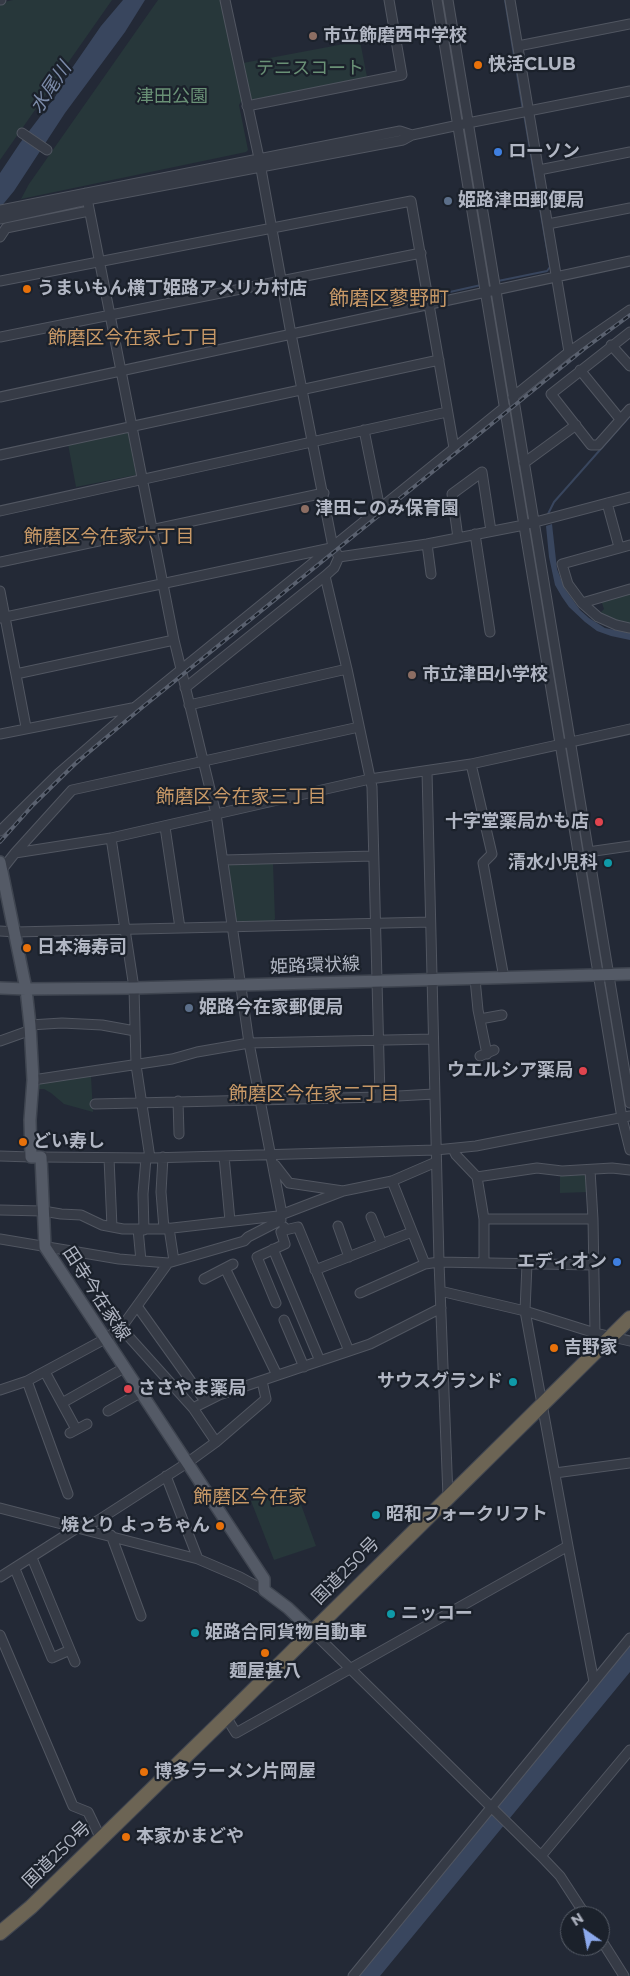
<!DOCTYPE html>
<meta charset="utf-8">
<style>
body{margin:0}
#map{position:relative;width:630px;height:1976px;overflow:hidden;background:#232936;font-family:Montserrat,sans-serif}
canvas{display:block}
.north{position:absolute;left:560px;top:1906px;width:50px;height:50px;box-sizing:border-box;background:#1b212b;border:1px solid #575d68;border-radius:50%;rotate:327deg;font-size:14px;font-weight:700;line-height:20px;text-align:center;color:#b1b6c3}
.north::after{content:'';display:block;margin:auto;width:18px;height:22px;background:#8ca9ec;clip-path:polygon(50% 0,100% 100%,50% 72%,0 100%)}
</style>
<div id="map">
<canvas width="630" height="1976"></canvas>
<div class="north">N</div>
</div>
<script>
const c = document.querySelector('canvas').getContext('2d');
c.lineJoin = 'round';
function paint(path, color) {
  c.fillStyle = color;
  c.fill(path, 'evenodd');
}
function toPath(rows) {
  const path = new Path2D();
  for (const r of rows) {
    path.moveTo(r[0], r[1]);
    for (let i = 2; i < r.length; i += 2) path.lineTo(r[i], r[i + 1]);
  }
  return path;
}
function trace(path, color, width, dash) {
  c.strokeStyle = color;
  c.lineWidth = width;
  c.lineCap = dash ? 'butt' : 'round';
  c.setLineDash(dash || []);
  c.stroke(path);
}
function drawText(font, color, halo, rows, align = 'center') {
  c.font = font + ' Montserrat,"Noto Sans JP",sans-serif';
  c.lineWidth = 4.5;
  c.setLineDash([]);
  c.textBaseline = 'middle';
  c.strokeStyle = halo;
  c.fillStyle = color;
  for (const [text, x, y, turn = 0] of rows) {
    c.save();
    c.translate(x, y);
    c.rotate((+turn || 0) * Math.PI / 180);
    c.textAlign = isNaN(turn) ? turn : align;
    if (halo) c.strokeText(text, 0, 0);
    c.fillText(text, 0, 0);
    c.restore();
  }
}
paint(toPath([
 [13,0,112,0,0,160,0,3],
 [158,0,222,0,242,100,239,105,248,150,246,152,21,199,29,184],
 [360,41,367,77,250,100,243,63],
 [128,431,136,475,76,487,68,444],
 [630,593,630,625,619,623,599,614,604,609,601,600],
 [230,863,273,863,275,919,272,922,239,923,235,918,228,866],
 [91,1076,93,1112,64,1104,51,1093,44,1089,35,1089,35,1084],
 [587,1173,589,1192,560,1193,560,1175],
 [294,1485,316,1546,274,1560,251,1501]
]), '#27373a');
paint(toPath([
 [123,0,145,0,125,32,65,113,14,191,0,208,0,173,20,143,55,97,72,68,101,26],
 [552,524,557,569,565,589,580,610,589,618,605,628,630,633,630,640,611,636,597,631,585,622,569,607,562,597,555,585,549,557,546,526],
 [630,1643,630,1672,380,1976,354,1976]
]), '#39465e');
trace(toPath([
 [505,0,523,110],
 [498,281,547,271,550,267,524,114],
 [432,296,481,285],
 [547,516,554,502,630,416]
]), '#39465e', 2);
const minor = toPath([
 [0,0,1,0],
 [225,0,259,158,291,334,333,547,339,557],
 [437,0,622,1118,630,1150],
 [448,0,630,1103],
 [510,0,569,352],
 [518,46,630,24],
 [247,106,402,75,389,0],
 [22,133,47,150],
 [539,170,630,152],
 [86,193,174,640,216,814,249,1043,282,1214],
 [0,210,400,131,412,135],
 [0,219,87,200,403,140,412,135,468,123,630,91],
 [548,224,630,208],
 [0,237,6,228,89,211],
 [0,281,411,201,454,448],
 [630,332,551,394,591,445,598,445,630,409],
 [0,337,421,253],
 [611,345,630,366],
 [580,370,620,419],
 [0,397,630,261],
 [513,397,569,352,630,310],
 [364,430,380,509],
 [0,455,439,360],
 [524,463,576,425],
 [607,503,619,547],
 [0,511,447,412],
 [475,534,490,632],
 [458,538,452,494,482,472,491,531],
 [427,544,431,574],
 [630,545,562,564,568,584,582,603,598,617,616,625,630,628],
 [339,557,427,544,524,525,630,497],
 [0,562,324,493],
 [325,576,347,669,372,787,380,1097],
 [0,591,26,727],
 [582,603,630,589],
 [0,618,331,548],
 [16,674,174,640],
 [185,688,325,576,334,568,339,557],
 [189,705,347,669],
 [0,734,132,708],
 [471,764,492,854,483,863,504,978],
 [427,771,439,1262,448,1497],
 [165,827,180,928],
 [0,831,58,774,134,708,505,407],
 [111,838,134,988,136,1065,150,1158],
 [588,852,630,846],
 [15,853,111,838,370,779,471,764,630,729],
 [224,860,373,856],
 [0,872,15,853,72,790,359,727],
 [0,931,15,932,430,922],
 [475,979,478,1010,487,1054],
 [480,1019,502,1015],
 [30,1025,62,1023,102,1025,135,1031],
 [0,1041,31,1030],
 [480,1056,494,1050],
 [33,1080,172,1059,197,1052,249,1043,433,1039],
 [178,1101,179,1134],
 [95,1104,380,1097,434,1094],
 [453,1149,456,1155,477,1177,537,1168,562,1171,612,1168,630,1170],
 [0,1156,31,1157],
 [224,1156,230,1221],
 [41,1157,150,1158,436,1150,476,1146,630,1116],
 [163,1157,161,1192,164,1229],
 [109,1158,112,1227],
 [275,1165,289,1183,343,1191],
 [590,1170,593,1219],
 [477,1177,484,1219],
 [392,1181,425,1264],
 [0,1210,43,1211,61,1214,81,1215,102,1225,123,1229,164,1229,278,1216,343,1191,392,1181,436,1162],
 [371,1217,382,1244],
 [338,1226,349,1257],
 [169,1228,174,1261],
 [138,1229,141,1261],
 [144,1230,143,1194,146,1158],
 [285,1230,298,1227,349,1351],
 [0,1239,119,1259,168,1263,244,1241,248,1237,281,1220],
 [273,1249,320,1361],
 [484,1263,484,1219,593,1219,595,1333],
 [527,1264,525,1311,568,1546],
 [225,1268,277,1375],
 [315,1270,412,1232],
 [204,1279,233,1264],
 [440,1291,525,1311,595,1333,630,1341],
 [360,1293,425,1264,439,1262,593,1265],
 [276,1303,257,1257,285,1244,281,1232,285,1230,284,1227],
 [137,1306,205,1401],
 [284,1320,304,1367],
 [121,1328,193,1408],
 [45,1372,76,1429],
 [27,1381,68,1494],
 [0,1390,27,1381,105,1339,121,1328,168,1263],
 [62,1403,124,1368],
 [108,1411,140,1393],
 [70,1433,87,1424],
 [216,1442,193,1408,219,1395,370,1344,441,1308],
 [555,1473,630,1463],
 [166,1476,198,1559],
 [0,1508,198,1559,240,1577,264,1590],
 [111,1535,141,1616],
 [32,1558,75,1662],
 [15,1569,52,1658,70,1650],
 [0,1577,77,1528,97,1521,187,1463,216,1442,266,1399,262,1381],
 [312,1631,541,1856,560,1876,586,1916],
 [0,1635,73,1806,88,1812,101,1839],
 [594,1682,630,1638],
 [226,1717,236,1733,568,1546,594,1682,353,1976],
 [541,1856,630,1750],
 [600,1938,624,1976]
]);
const major = toPath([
 [0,862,26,989,30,1025,33,1080,30,1120,31,1157,41,1157,45,1247,264,1579,264,1590,288,1608,312,1631],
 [0,988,26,989,134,988,630,974]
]);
const highway = toPath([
 [0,1933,31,1907,226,1717,630,1318]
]);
trace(minor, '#515661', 11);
trace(major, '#3f4550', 14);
trace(highway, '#414651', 16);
trace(minor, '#363b46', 9);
trace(major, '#545a66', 11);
trace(highway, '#6c6454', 14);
const rail = toPath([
 [0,842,33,805,77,762,139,710,584,349,630,315]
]);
trace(rail, '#5a616f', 4);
trace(rail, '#1b212b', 2, [5.5]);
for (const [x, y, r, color] of [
 [313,36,5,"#8d6e63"],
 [478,65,5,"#e8710a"],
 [498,152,5,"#3f7fe0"],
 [448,201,5,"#5c6f8a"],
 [27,289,5,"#e8710a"],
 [305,509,5,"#8d6e63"],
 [412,675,5,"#8d6e63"],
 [599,822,5,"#e0444e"],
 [608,863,5,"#0f9aa8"],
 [27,948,5,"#e8710a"],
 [189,1008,5,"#5c6f8a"],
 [583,1071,5,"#e0444e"],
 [23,1142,5,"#e8710a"],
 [617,1262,5,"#3f7fe0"],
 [554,1348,5,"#e8710a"],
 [513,1382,5,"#0f9aa8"],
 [128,1389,5,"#e0444e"],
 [376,1515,5,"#0f9aa8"],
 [220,1526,5,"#e8710a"],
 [391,1614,5,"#0f9aa8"],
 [195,1633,5,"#0f9aa8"],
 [265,1653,5,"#e8710a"],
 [144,1772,5,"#e8710a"],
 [126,1837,5,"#e8710a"]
]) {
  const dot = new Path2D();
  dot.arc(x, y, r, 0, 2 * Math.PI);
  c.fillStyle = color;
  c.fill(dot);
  trace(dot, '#1b212b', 2);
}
drawText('bold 18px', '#b1b6c3', '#1b212b', [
 ["市立飾磨西中学校",323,36],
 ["快活CLUB",488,65],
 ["ローソン",508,152],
 ["姫路津田郵便局",458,201],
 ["うまいもん横丁姫路アメリカ村店",37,289],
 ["津田このみ保育園",315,509],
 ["市立津田小学校",422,675],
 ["十字堂薬局かも店",589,822,"right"],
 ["清水小児科",598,863,"right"],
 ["日本海寿司",37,948],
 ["姫路今在家郵便局",199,1008],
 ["ウエルシア薬局",573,1071,"right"],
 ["どい寿し",33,1142],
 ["エディオン",607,1262,"right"],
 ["吉野家",564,1348],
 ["サウスグランド",503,1382,"right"],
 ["ささやま薬局",138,1389],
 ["昭和フォークリフト",386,1515],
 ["焼とり よっちゃん",210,1526,"right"],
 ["ニッコー",401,1614],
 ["姫路合同貨物自動車",205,1633],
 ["麺屋甚八",265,1672,"center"],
 ["博多ラーメン片岡屋",154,1772],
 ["本家かまどや",136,1837]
], 'left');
drawText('18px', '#6a9176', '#1b212b', [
 ["テニスコート",310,69],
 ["津田公園",172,97]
]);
drawText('18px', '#b1b6c3', '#1b212b', [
 ["姫路環状線",315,966,-2],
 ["田寺今在家線",96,1294,57],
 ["国道250号",346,1571,-45],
 ["国道250号",57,1855,-44]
]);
drawText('italic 19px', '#7c8ba9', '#1b212b', [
 ["水尾川",51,88,-56]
]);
drawText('19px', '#c89967', '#1b212b', [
 ["飾磨区今在家七丁目",133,338],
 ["飾磨区今在家六丁目",109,537],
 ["飾磨区今在家三丁目",241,797],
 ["飾磨区今在家二丁目",314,1094],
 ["飾磨区今在家",250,1497]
]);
drawText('20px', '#c89967', '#1b212b', [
 ["飾磨区蓼野町",389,299]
]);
</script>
